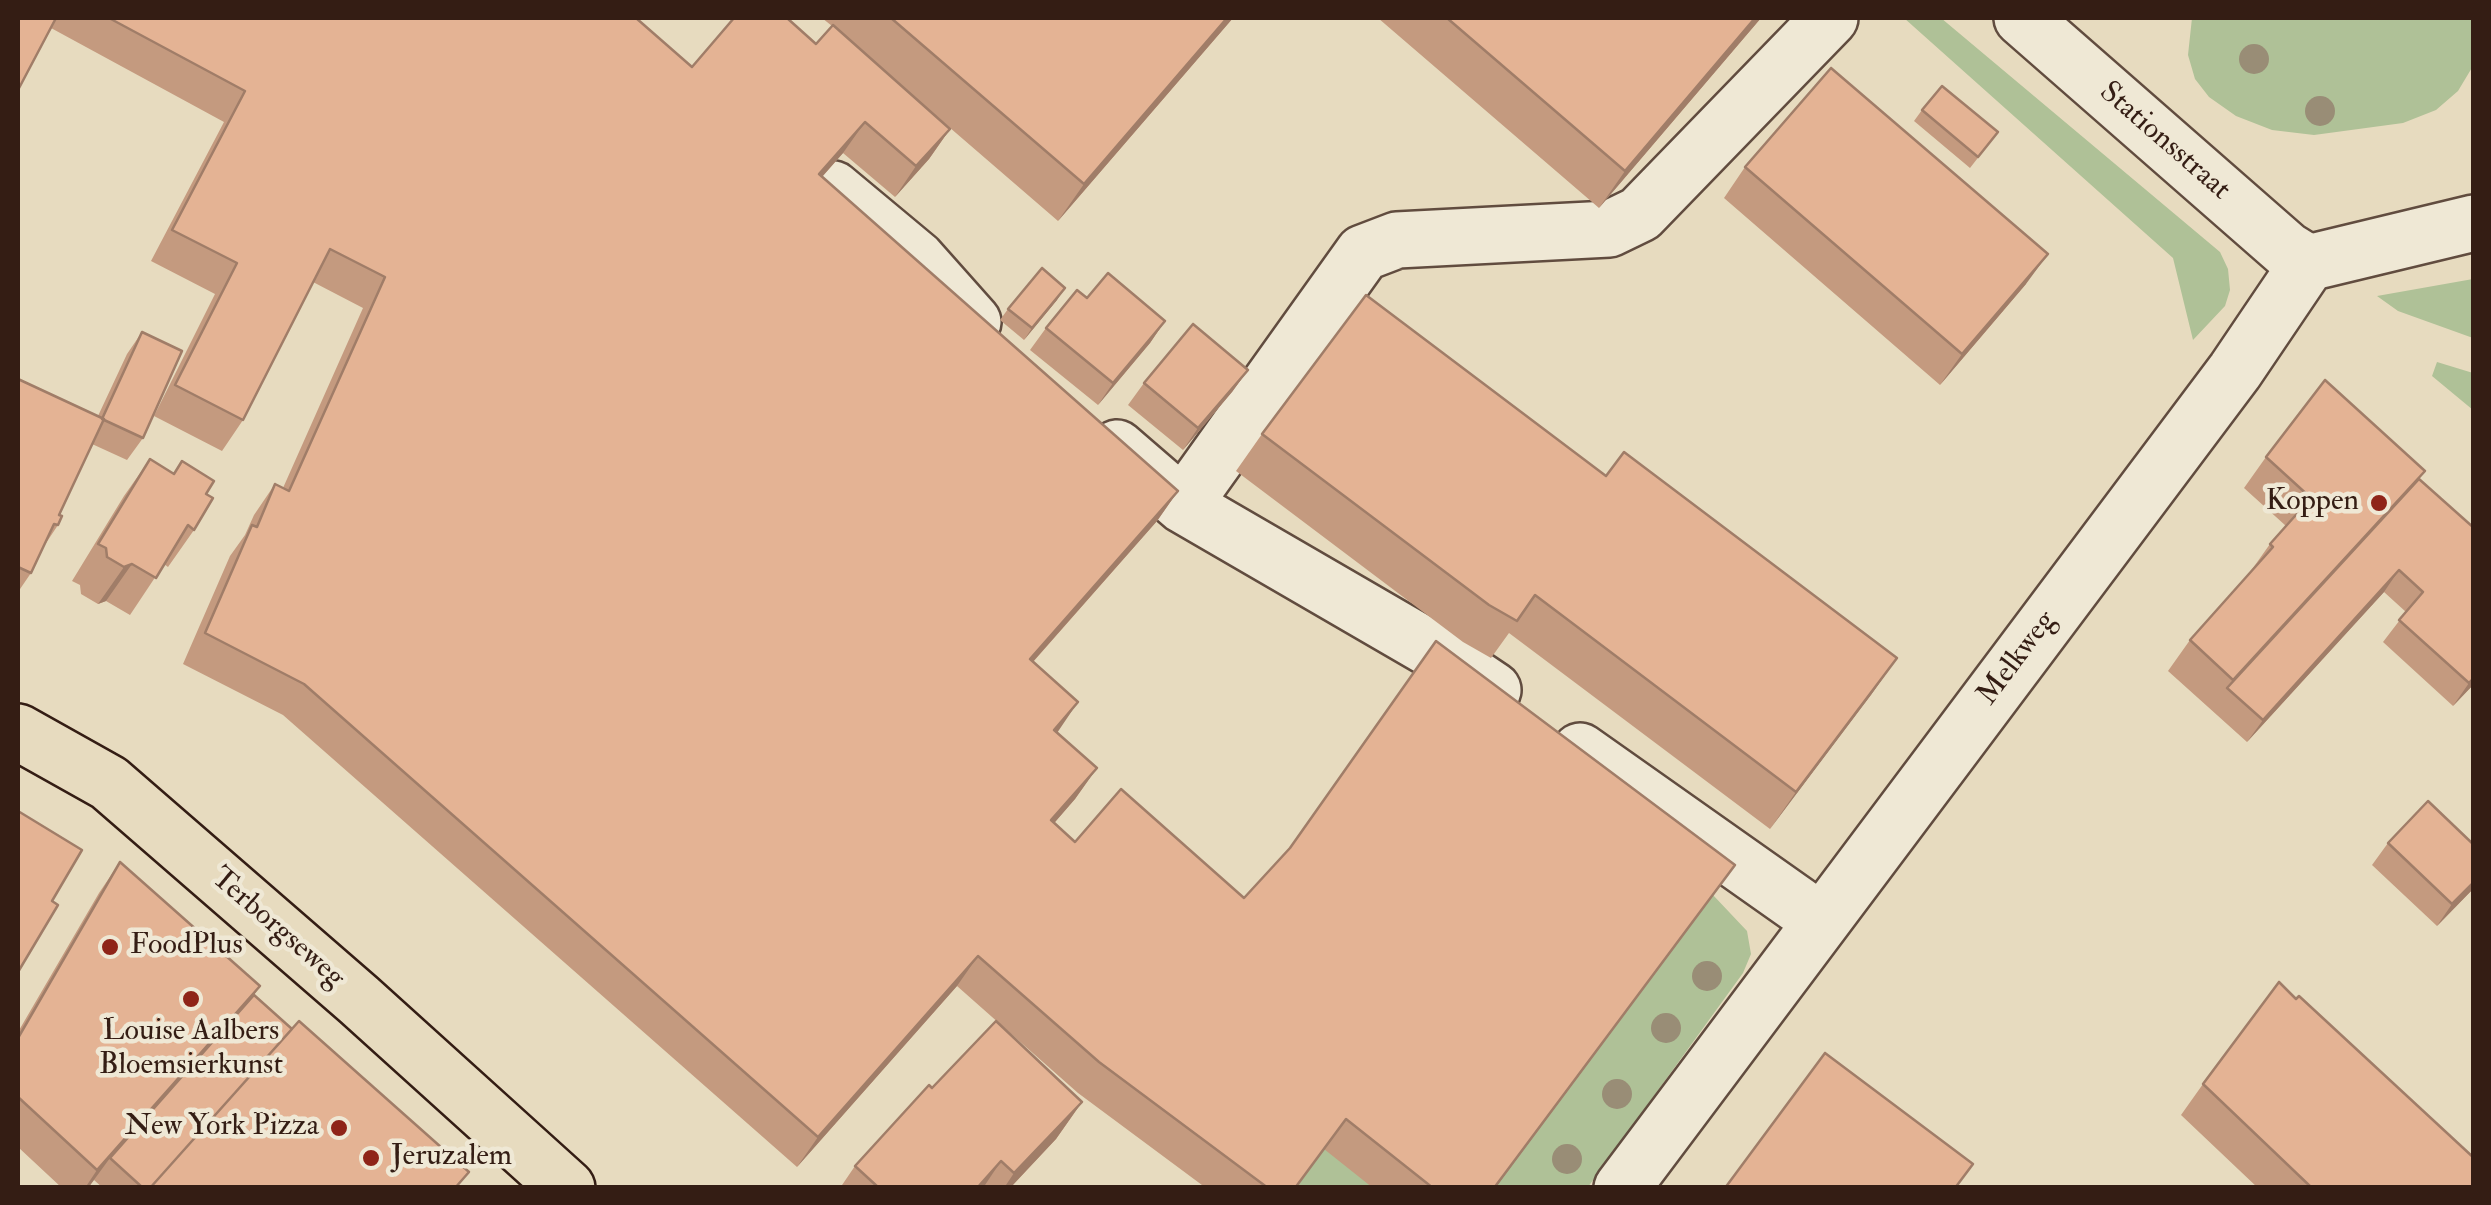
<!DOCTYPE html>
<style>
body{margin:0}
#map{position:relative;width:2491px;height:1205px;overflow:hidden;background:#e7dbbf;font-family:"IM FELL Double Pica",serif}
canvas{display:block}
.frame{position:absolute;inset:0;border:20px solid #341d14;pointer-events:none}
</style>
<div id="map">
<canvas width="2491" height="1205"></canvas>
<div class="frame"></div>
</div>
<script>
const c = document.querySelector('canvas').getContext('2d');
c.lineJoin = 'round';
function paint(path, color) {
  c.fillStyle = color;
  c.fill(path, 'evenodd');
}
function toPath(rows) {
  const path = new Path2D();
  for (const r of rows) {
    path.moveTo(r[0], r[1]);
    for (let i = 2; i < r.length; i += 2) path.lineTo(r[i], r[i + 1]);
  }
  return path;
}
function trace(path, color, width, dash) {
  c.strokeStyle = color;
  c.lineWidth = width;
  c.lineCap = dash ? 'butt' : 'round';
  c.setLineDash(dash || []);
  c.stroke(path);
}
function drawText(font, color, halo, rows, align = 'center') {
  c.font = font + ' "IM FELL Double Pica",serif';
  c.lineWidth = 9;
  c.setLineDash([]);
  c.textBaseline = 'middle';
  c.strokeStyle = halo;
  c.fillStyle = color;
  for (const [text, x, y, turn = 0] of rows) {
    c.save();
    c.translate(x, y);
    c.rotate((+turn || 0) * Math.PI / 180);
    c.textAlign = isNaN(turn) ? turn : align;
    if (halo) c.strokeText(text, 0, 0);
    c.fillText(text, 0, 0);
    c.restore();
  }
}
paint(toPath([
 [1904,18,1941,18,2220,252,2228,269,2230,290,2225,306,2193,340,2173,258],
 [2192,18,2473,18,2473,66,2458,91,2436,110,2403,123,2314,135,2272,130,2236,116,2209,97,2195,79,2188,55],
 [2473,279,2473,338,2398,311,2377,296],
 [2437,362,2473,373,2473,410,2432,376],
 [1713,895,1747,931,1751,954,1743,973,1588,1187,1296,1188,1324,1149]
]), '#afc197');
const minor = toPath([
 [2022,18,2287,250,2308,263],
 [833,189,917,259,973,322],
 [1117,448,1183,505,1438,653,1493,690],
 [1183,505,1363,253,1397,240,1609,229,1640,214,1830,18],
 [1580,751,1821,921],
 [1622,1188,2235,371,2308,263,2474,223]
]);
const major = toPath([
 [18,732,109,783,359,1000,567,1188]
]);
trace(minor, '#614c3f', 60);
trace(major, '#341d14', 60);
trace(minor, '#efe8d5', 55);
trace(major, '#e7dbbf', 55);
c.fillStyle = '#998d76';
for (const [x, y] of [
 [2254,59],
 [2320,111],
 [1707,976],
 [1666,1028],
 [1617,1094],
 [1567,1159]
]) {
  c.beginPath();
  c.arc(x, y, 15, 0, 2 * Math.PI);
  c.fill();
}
paint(toPath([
 [18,18,636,18,692,67,816,44,832,26,822,18,1233,18,1058,221,927,108,950,129,929,159,895,197,843,153,822,177,1178,491,1157,521,1033,662,1057,733,1097,768,1075,799,1054,823,1075,842,1244,898,1713,895,1495,1188,1373,1188,1324,1149,1296,1188,1206,1188,1078,1093,957,986,797,1167,283,715,183,664,230,556,245,535,254,515,275,484,283,488,363,308,313,282,243,420,222,451,154,416,215,294,151,261,224,122,51,28],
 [1378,18,1761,18,1599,208],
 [1922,110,1998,132,1970,168,1914,121],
 [1745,167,2026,284,1940,385,1724,198],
 [1087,298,1165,321,1150,343,1098,405,1030,350,1046,328],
 [1057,300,1024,340,1000,320,1008,309],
 [142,332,143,438,127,460,92,444,59,515,58,525,44,546,31,573,18,592,18,379,98,416,127,354],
 [1248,370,1232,392,1183,450,1128,405,1144,383],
 [1262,434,1606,476,1897,658,1770,829,1509,633,1491,658,1463,642,1236,471],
 [2266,457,2425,471,2419,479,2474,528,2474,684,2453,706,2383,642,2406,612,2384,592,2247,742,2168,671,2190,640,2248,575,2270,544,2286,526,2244,488],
 [150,459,206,494,194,530,168,567,164,564,130,615,106,601,98,604,81,594,80,585,72,581,124,496],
 [2388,843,2474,845,2474,888,2437,926,2372,865],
 [120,862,260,986,254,995,458,1188,103,1188,94,1180,88,1188,62,1188,18,1147,18,1032,99,893],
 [2203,1084,2474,1188,2258,1188,2181,1115],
 [932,1088,1082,1102,1056,1139,1010,1188,840,1188,855,1166]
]), '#c49a7f');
paint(toPath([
 [1227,18,1233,18,1058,221,1084,184],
 [1755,18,1761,18,1599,208,1625,171],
 [865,122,843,153,798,204,819,174],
 [950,129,929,159,895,197,916,166],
 [2048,254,2026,284,1940,385,1962,354],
 [1065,288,1057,300,1024,340,1032,328],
 [1165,321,1150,343,1098,405,1113,383],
 [1248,370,1232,392,1183,450,1198,428],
 [1178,491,1157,521,1008,690,1030,659],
 [132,564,106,601,98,604,124,567],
 [2399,570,2384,592,2247,742,2263,720],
 [1897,658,1871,695,1770,829,1796,792],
 [2474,678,2474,684,2453,706,2469,683],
 [1078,702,1057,733,1054,730],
 [1097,768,1075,799,1030,851,1051,820],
 [1735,865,1495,1188,1494,1188],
 [2474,882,2474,888,2437,926,2452,904],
 [978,956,957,986,797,1167,818,1137],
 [260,986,238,1017,110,1158,88,1188,85,1188,97,1170],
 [1082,1102,1056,1139,1010,1188,1004,1188,1014,1173],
 [1001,1161,983,1188,977,1188]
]), '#a07d68');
const building = toPath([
 [18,18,56,18,18,90,18,18],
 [109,18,636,18,692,67,734,18,787,18,816,44,833,25,950,129,916,166,865,122,819,174,1178,491,1030,659,1078,702,1054,730,1097,768,1051,820,1075,842,1121,789,1244,898,1290,848,1436,641,1735,865,1494,1188,1433,1188,1346,1119,1295,1188,1268,1188,1099,1062,978,956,818,1137,304,684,205,633,252,525,257,527,275,484,289,491,385,277,330,249,243,420,175,385,237,263,172,230,245,91,109,18],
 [891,18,1227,18,1084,184,891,18],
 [1447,18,1755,18,1625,171,1447,18],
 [1831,68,2048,254,1962,354,1745,167,1831,68],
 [1942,86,1998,132,1978,157,1922,110,1942,86],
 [1042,268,1065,288,1032,328,1008,309,1042,268],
 [1108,273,1165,321,1113,383,1046,328,1077,290,1087,298,1108,273],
 [1366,295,1606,476,1624,452,1897,658,1796,792,1535,595,1517,621,1489,605,1262,434,1366,295],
 [1193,324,1248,370,1198,428,1144,383,1193,324],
 [142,332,182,351,143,438,102,419,142,332],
 [18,379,104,419,59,515,62,516,58,525,54,524,31,573,18,567,18,379],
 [2325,380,2425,471,2233,680,2190,640,2273,547,2270,544,2311,498,2266,457,2325,380],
 [150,459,174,474,182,461,214,481,206,494,213,498,194,530,188,525,156,578,132,564,124,567,107,557,106,548,98,544,150,459],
 [2419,479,2474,528,2474,678,2469,683,2399,620,2423,592,2399,570,2263,720,2227,688,2419,479],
 [2428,801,2474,845,2474,882,2452,904,2388,843,2428,801],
 [18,811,82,850,52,901,58,905,18,972,18,811],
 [120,862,260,986,97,1170,18,1097,18,1038,120,862],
 [2279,982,2296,999,2299,996,2474,1158,2474,1188,2312,1188,2203,1084,2279,982],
 [254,995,292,1029,150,1188,143,1188,110,1158,254,995],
 [299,1021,469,1172,455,1188,150,1188,299,1021],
 [996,1021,1082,1102,1014,1173,1001,1161,977,1188,879,1188,855,1166,929,1085,932,1088,996,1021],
 [1825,1053,1973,1164,1955,1188,1725,1188,1825,1053]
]);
paint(building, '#e4b394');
trace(building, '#a07d68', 2.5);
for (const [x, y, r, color] of [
 [2379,503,10,"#8f2418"],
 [110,947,10,"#8f2418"],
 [191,999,10,"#8f2418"],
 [339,1128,10,"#8f2418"],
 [371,1158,10,"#8f2418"]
]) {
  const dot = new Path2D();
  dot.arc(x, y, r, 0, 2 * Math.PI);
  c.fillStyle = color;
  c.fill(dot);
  trace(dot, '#efe8d5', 4);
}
drawText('30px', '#341d14', '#efe8d5', [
 ["Stationsstraat",2164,142,41],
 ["Melkweg",2018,659,-53],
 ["Terborgseweg",277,929,41]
]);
drawText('30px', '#341d14', '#efe8d5', [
 ["Koppen",2359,503],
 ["FoodPlus",130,947,"left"],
 ["Louise Aalbers",191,1033,"center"],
 ["Bloemsierkunst",191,1067,"center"],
 ["New York Pizza",319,1128],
 ["Jeruzalem",391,1158,"left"]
], 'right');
</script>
